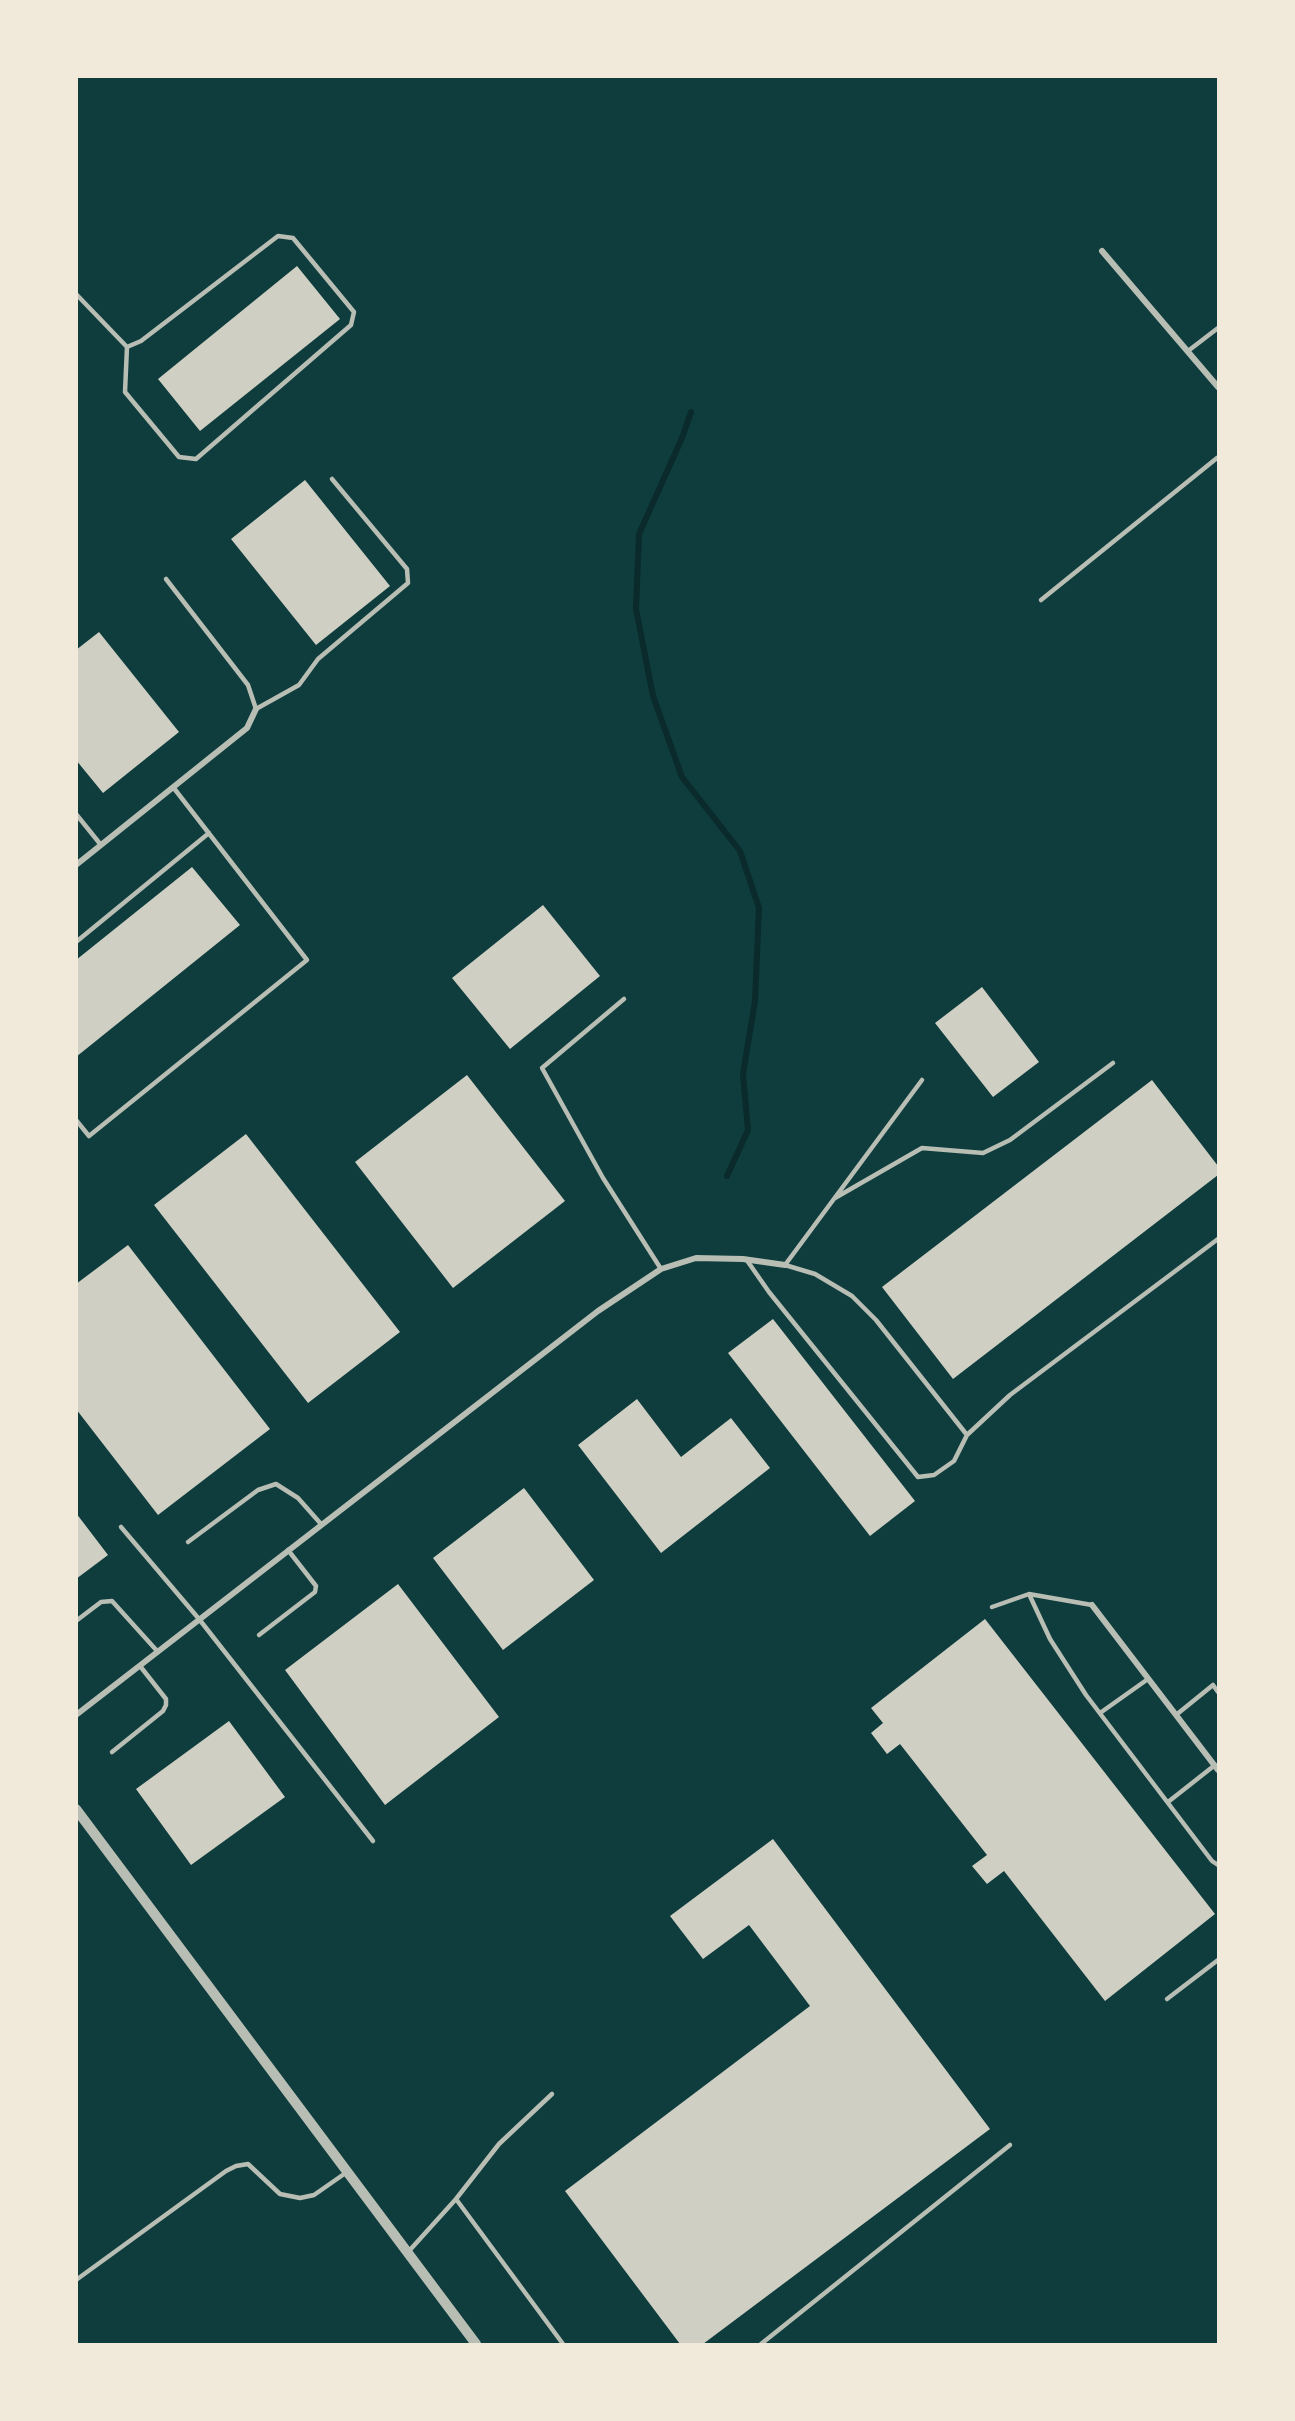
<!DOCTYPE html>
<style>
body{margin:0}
#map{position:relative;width:1295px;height:2421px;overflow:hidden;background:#0f3d3e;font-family:"Sofia Sans Condensed",sans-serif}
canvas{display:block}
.frame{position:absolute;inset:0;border:78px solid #f1e9da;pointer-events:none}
</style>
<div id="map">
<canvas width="1295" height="2421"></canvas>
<div class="frame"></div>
</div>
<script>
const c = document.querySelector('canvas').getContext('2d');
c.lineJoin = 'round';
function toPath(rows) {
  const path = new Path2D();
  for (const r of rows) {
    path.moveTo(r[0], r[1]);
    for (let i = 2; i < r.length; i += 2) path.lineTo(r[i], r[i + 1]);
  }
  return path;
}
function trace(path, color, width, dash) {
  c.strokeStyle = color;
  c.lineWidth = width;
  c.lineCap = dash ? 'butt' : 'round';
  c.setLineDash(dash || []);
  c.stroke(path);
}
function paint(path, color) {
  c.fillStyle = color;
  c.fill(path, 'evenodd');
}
trace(toPath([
 [691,412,682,438,639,534,636,609,653,696,682,777,740,851,759,908,755,1001,743,1074,748,1130,727,1176]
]), '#0a2a2b', 6);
paint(toPath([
 [297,266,340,319,200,431,158,379],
 [305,480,390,586,316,645,231,539],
 [99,632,179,732,103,793,76,760,76,650],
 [192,867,240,925,76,1057,76,960],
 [543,905,600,976,510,1049,452,978],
 [982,987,1039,1062,993,1097,935,1023],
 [467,1075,565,1201,453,1288,355,1162],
 [1152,1080,1218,1166,1218,1175,953,1379,882,1287],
 [246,1134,400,1332,308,1403,154,1205],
 [128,1245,270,1429,158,1515,76,1409,76,1284],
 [773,1319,915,1501,870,1536,728,1353],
 [637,1399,681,1457,731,1418,770,1468,661,1553,578,1445],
 [524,1488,594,1580,503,1650,433,1558],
 [76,1513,108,1555,76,1579],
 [398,1584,499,1717,385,1805,285,1670],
 [985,1619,1215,1914,1105,2001,1004,1871,987,1884,972,1866,987,1855,900,1744,887,1754,871,1733,883,1723,871,1708],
 [229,1721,285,1797,191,1865,136,1789],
 [773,1839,990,2129,703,2344,680,2344,565,2191,810,2006,749,1925,703,1959,670,1916]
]), '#cfcfc3');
trace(toPath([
 [76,294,127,347,125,392,179,457,196,459,351,325,354,312,293,238,278,236,141,341,127,347],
 [1188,351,1218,328],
 [166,579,248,685,256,709,299,685,318,659,408,583,407,569,332,479],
 [1041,600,1217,458],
 [76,814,101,845],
 [76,942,209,833],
 [624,999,542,1068,603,1178,661,1269],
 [922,1080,785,1265,815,1274,852,1296,876,1320,967,1435],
 [76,1120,89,1136,307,960,173,787],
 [835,1198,922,1148,983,1153,1010,1140,1113,1063],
 [746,1259,769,1292,918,1477,934,1475,954,1461,967,1435,1010,1395,1218,1239],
 [121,1527,199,1619,373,1841],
 [188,1542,258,1490,276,1484,298,1498,321,1524],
 [1029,1594,1050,1639,1086,1695,1212,1861,1218,1865],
 [992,1607,1029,1594,1092,1605],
 [76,1621,101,1602,112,1601,158,1652],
 [259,1635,315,1592,316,1586,288,1550],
 [1100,1713,1148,1679],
 [1176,1715,1213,1685,1218,1692],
 [112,1752,163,1711,166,1705,166,1699,140,1666],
 [1168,1802,1215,1765],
 [1167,1999,1218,1960],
 [456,2199,563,2344],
 [409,2251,456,2199,499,2144,552,2094],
 [76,2280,226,2171,236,2166,248,2164,280,2194,300,2198,314,2195,347,2172],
 [761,2344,1010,2145]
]), '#b8beb3', 4.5);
trace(toPath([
 [1102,251,1218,387],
 [76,865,247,728,256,709],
 [1092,1605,1218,1770],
 [76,1715,598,1311,661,1269,696,1258,743,1259,785,1265]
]), '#b8beb3', 6);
trace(toPath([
 [76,1809,476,2344]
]), '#b8beb3', 10);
</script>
